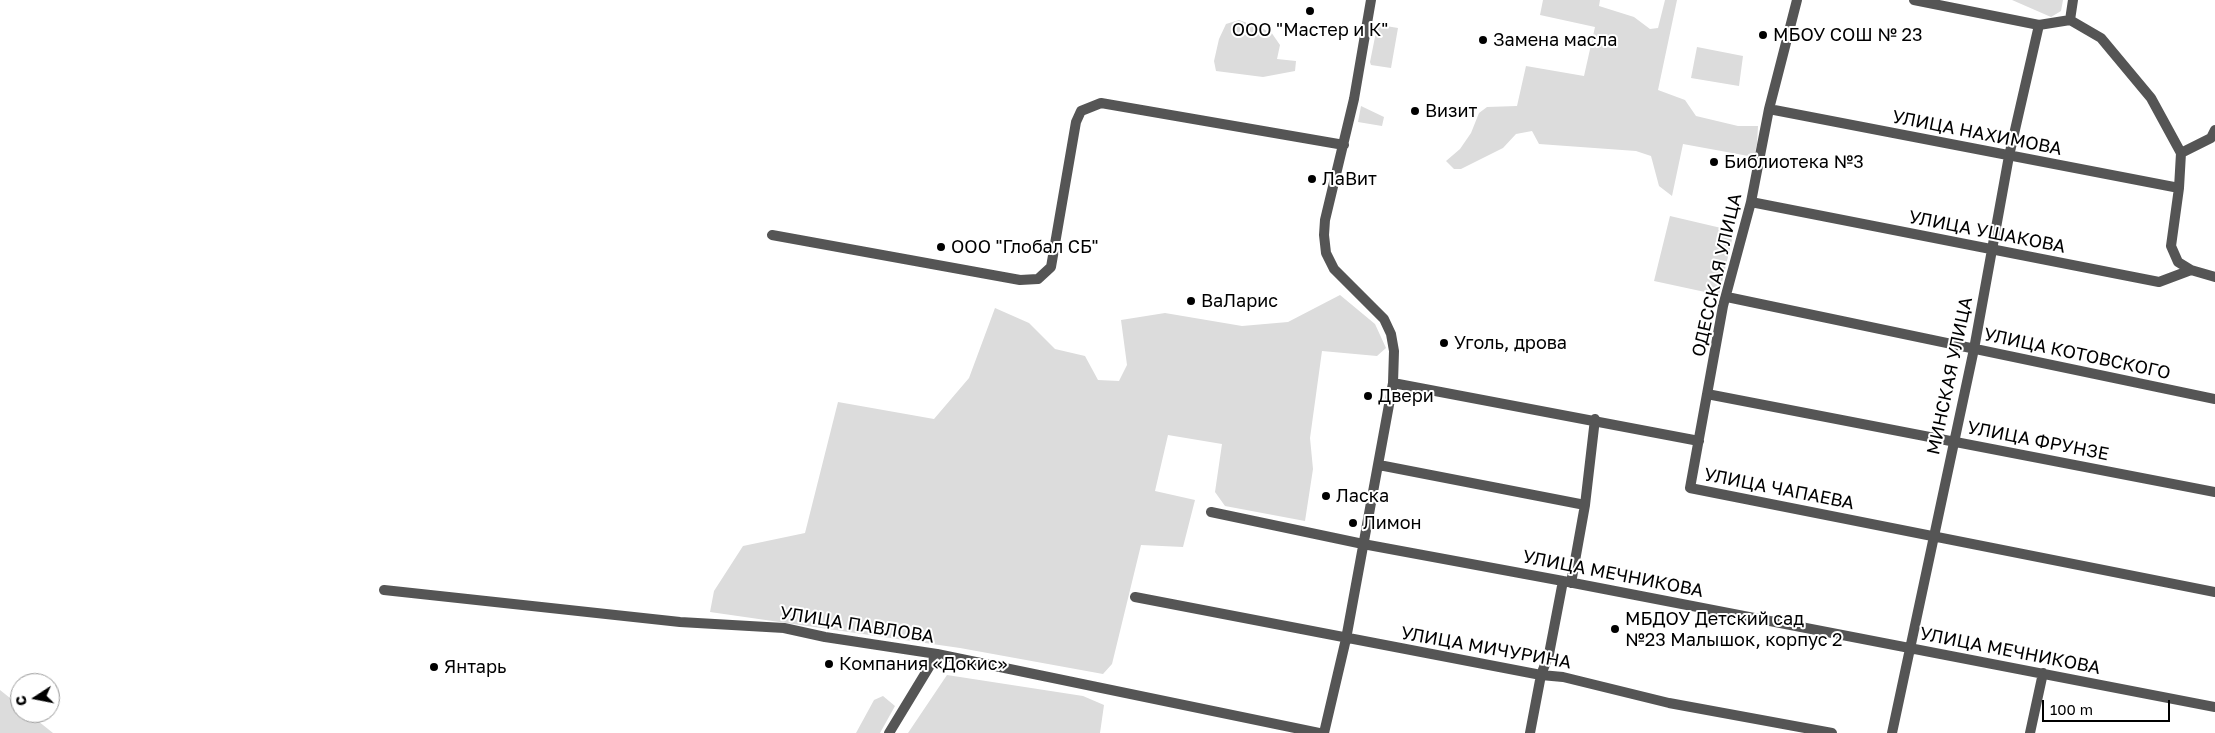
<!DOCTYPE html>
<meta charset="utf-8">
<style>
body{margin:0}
#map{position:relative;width:2215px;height:733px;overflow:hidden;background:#fff;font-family:"Golos Text",sans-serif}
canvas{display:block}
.north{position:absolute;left:10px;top:673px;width:50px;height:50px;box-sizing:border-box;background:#fff;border:1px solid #999;border-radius:50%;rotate:259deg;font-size:14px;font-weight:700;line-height:20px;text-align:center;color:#000}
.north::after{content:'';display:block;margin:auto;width:18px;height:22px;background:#000;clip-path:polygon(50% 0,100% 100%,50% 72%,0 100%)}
.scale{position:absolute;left:2042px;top:700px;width:128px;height:22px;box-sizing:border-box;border:2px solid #000;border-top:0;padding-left:6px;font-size:15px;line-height:18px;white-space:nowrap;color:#000;-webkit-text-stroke:4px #fff;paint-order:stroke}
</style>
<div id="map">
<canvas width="2215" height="733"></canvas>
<div class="north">С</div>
<div class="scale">100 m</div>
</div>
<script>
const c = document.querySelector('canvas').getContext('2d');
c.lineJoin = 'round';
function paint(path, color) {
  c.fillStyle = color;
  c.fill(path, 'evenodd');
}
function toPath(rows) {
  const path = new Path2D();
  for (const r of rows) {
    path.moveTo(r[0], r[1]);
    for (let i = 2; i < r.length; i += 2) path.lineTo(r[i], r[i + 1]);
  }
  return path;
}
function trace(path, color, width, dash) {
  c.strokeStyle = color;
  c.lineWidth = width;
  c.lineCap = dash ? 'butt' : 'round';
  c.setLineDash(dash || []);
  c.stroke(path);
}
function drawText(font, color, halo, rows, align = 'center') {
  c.font = font + ' "Golos Text",sans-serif';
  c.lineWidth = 4;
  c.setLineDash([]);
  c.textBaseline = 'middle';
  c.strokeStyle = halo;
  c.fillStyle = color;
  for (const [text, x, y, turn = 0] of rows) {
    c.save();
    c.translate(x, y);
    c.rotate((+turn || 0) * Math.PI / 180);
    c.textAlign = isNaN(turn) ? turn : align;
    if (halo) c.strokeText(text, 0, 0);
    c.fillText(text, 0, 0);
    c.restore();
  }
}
paint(toPath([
 [1543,0,1600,0,1599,6,1634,17,1650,29,1658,28,1665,0,1677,0,1658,90,1685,100,1696,116,1738,126,1758,126,1757,144,1754,157,1683,144,1672,196,1659,186,1651,156,1636,151,1539,144,1532,131,1516,134,1503,148,1461,169,1454,169,1446,161,1460,149,1471,133,1479,113,1487,107,1517,106,1526,66,1584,76,1595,27,1540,15],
 [2012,0,2063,0,2061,11,2051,17],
 [1239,20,1271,32,1280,45,1277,59,1296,61,1295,71,1263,77,1216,71,1214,61,1219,39,1226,24],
 [1380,25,1398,28,1391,68,1371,65,1370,62,1377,27],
 [1697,47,1743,56,1739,86,1691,78],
 [1361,106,1384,117,1382,126,1358,122],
 [1670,216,1734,231,1719,295,1654,281],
 [1340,295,1375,324,1386,348,1377,356,1322,351,1310,438,1313,469,1305,521,1225,506,1215,492,1222,444,1168,435,1155,491,1195,500,1183,547,1141,545,1112,664,1103,674,960,648,710,612,714,591,743,546,805,533,838,402,934,419,969,378,995,308,1029,323,1055,349,1085,356,1098,380,1119,381,1127,365,1121,320,1165,313,1242,326,1288,322],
 [947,675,1083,696,1104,705,1100,733,908,733],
 [0,690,20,706,20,713,28,713,53,733,0,733],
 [883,696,895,706,880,733,856,733,874,700]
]), '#dcdcdc');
trace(toPath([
 [1797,0,1769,109,1751,202,1723,306,1690,488,2215,592],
 [1914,0,2039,25,2070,20,2101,38,2151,98,2181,153],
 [2070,20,2073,0],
 [1769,109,2179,188],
 [1751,202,2159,282,2191,270,2215,277],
 [772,235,1020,280,1038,279,1051,267,1076,122,1081,111,1101,103,1344,145],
 [2191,270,2178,262,2171,246,2179,188,2181,153,2211,138,2215,130],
 [1727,297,2215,399],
 [1393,383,1699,441],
 [1707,394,2215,492],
 [1379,465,1585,505],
 [1211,512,1363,544,1563,581,2215,707],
 [1571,583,1585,505,1595,419],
 [384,590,680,622,784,628,825,637,937,654,1319,733],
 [1135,597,1541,675,1563,677,1669,703,1832,733],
 [889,733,937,654],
 [1324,733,1346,639,1393,383,1394,351,1391,334,1384,319,1334,269,1326,253,1324,235,1325,220,1354,99,1371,0],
 [1530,733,1541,675,1549,654,1563,581],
 [1892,733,1974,349,2009,156,2039,25],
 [2030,733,2043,673]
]), '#555', 10);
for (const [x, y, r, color] of [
 [1310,11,5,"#000"],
 [1763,35,5,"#000"],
 [1483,40,5,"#000"],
 [1415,111,5,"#000"],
 [1714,162,5,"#000"],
 [1312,179,5,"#000"],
 [941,247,5,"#000"],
 [1191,301,5,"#000"],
 [1444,343,5,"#000"],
 [1368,396,5,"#000"],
 [1326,496,5,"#000"],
 [1353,523,5,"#000"],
 [1615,629,5,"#000"],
 [829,664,5,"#000"],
 [434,667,5,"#000"]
]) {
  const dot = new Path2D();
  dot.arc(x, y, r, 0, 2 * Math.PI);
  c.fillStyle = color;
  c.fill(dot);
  trace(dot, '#fff', 2);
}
drawText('18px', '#000', '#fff', [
 ["ООО \"Мастер и К\"",1310,30,"center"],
 ["МБОУ СОШ № 23",1773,35],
 ["Замена масла",1493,40],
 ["Визит",1425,111],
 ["Библиотека №3",1724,162],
 ["ЛаВит",1322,179],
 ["ООО \"Глобал СБ\"",951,247],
 ["ВаЛарис",1201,301],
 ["Уголь, дрова",1454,343],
 ["Двери",1378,396],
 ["Ласка",1336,496],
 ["Лимон",1363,523],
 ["МБДОУ Детский сад",1625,619],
 ["№23 Малышок, корпус 2",1625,640],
 ["Компания «Докис»",839,664],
 ["Янтарь",444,667]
], 'left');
drawText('18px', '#000', '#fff', [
 ["УЛИЦА НАХИМОВА",1977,133,11],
 ["УЛИЦА УШАКОВА",1987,232,11],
 ["ОДЕССКАЯ УЛИЦА",1717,275,-77],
 ["УЛИЦА КОТОВСКОГО",2077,354,12],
 ["МИНСКАЯ УЛИЦА",1950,376,-78],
 ["УЛИЦА ФРУНЗЕ",2038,441,11],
 ["УЛИЦА ЧАПАЕВА",1779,489,11],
 ["УЛИЦА МЕЧНИКОВА",1613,574,11],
 ["УЛИЦА ПАВЛОВА",857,625,9],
 ["УЛИЦА МИЧУРИНА",1486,648,10],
 ["УЛИЦА МЕЧНИКОВА",2010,651,11]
]);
</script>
